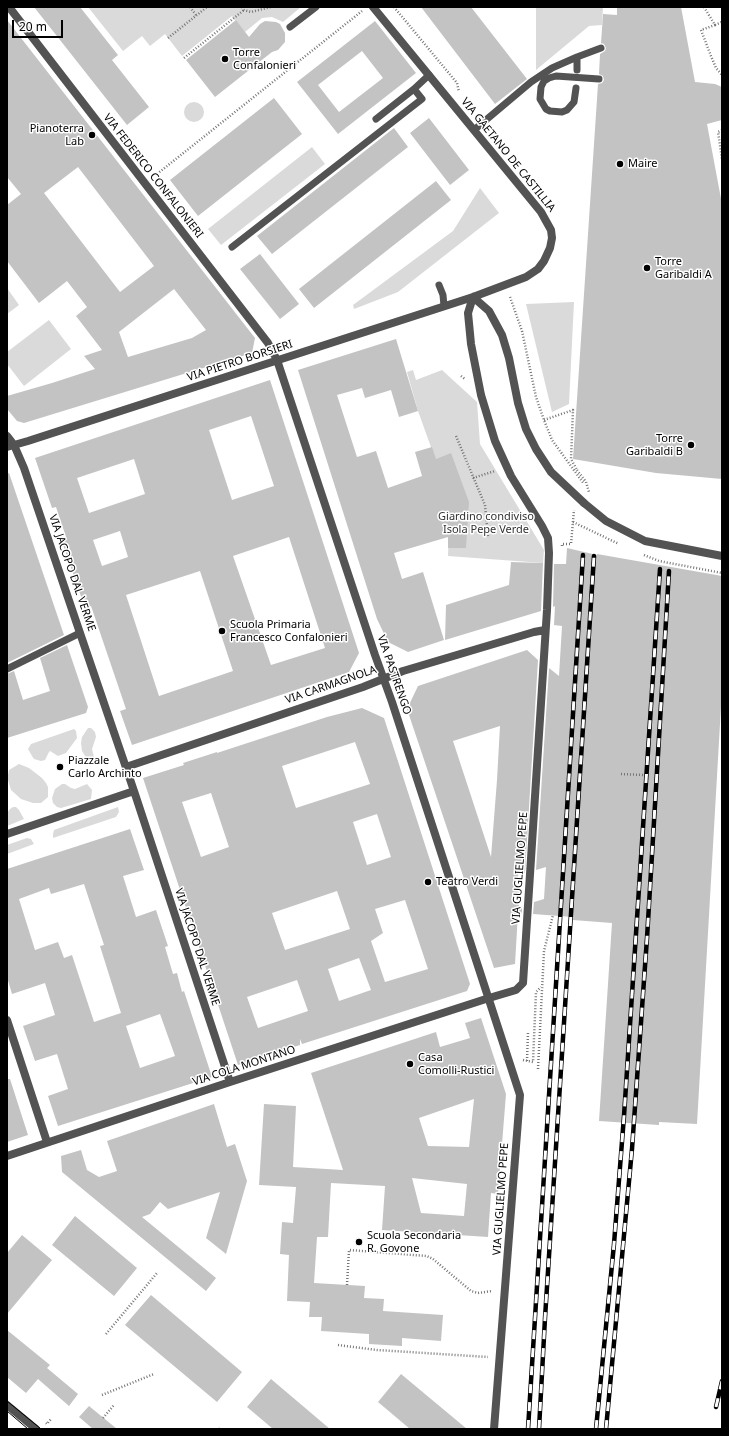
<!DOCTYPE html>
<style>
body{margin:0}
#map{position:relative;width:729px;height:1436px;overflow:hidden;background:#fff;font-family:"Noto Sans",sans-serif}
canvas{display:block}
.frame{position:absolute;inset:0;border:8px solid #000;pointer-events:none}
.scale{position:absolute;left:12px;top:20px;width:51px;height:18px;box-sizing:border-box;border:2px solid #000;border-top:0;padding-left:5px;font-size:12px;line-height:14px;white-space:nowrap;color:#000;-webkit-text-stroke:3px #fff;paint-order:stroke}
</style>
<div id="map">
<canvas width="729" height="1436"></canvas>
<div class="frame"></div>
<div class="scale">20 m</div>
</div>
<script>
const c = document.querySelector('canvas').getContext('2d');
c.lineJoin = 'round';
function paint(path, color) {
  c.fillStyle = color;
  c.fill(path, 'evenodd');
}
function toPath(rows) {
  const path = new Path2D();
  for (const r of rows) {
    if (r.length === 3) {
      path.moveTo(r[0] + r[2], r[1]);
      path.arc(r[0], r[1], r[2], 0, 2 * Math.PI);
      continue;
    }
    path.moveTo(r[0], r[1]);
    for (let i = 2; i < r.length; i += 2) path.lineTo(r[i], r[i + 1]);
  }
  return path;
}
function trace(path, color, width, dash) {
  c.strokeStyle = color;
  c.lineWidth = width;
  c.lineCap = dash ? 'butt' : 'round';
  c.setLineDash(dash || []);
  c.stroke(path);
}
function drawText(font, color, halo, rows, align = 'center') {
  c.font = font + ' "Noto Sans",sans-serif';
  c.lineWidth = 3;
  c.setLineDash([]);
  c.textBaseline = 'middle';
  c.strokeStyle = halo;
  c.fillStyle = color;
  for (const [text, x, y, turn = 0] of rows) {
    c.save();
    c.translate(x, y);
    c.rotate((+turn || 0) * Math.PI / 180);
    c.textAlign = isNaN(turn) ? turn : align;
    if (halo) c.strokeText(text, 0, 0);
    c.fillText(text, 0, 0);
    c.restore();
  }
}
paint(toPath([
 [88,7,301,7,283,22,272,17,262,18,245,32,232,16,182,56,165,34,150,46,142,36,123,51],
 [536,7,603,7,602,25,589,26,536,70],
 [194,112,10],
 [312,147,325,164,221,245,208,229],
 [480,188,499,213,398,292,354,309,353,305,453,231],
 [7,288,19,305,7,314],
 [574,302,569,404,552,412,526,304],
 [49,320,71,349,24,386,7,364,7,352],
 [413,370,416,380,442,370,477,402,480,444,544,550,543,563,448,556,450,500,418,411,407,372],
 [88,728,91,728,95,732,96,737,92,749,95,761,91,761,87,759,82,751,81,743,82,737],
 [74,729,76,731,77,738,66,753,58,756,50,751,49,752,45,760,41,761,34,759,32,756,28,749,31,744],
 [19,764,29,768,42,778,46,783,48,787,48,797,41,803,33,803,21,799,11,790,8,780,8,775,9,770],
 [62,784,65,784,71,788,75,789,87,784,92,790,91,799,61,808,57,807,53,803,52,798,55,789],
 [13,807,16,807,19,810,24,819,7,826,7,813,10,809],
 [118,807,119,812,116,817,53,838,53,834,54,830],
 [27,838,31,839,34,844,7,854,7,845]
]), '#dadada');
paint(toPath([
 [34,7,80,7,118,55,112,60,149,107,127,125],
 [421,7,471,7,527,79,495,104],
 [617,7,681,7,695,82,715,84,722,87,722,120,707,124,722,204,722,479,656,473,573,459,598,84,602,83,604,80,603,76,599,74,600,54,605,51,606,48,604,44,601,43,603,14,617,15],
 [7,20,255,338,252,353,24,423,17,421,7,409,7,396,52,383,95,369,84,356,102,350,76,316,87,307,67,281,39,303,7,261,7,205,21,194,7,177],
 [78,167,154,266,120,292,44,193],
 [174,289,206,330,192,338,128,357,119,332],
 [236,20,249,37,260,24,265,21,276,22,280,24,285,33,285,42,278,50,272,52,215,97,186,60],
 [375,21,416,73,338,134,297,82],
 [362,51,383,78,339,112,318,85],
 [274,98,302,134,198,216,170,180],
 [429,118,469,170,450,185,410,133],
 [394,128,408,147,272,254,257,236],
 [436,181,451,200,314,308,299,289],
 [260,254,299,304,280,319,240,269],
 [396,339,418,411,399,417,391,390,365,398,362,388,337,395,357,457,376,451,388,488,422,476,415,452,432,447,436,459,451,453,469,502,466,548,448,548,448,537,394,553,402,579,423,572,444,640,408,652,388,642,377,619,298,370],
 [270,380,359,653,349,672,132,745,120,711,126,709,91,606,85,608,61,539,66,537,56,507,52,508,35,458],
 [251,416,274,486,232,500,209,430],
 [134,459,145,494,89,513,77,478],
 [120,531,128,557,102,566,93,540],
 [289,537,325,648,271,665,233,556],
 [200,571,233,671,159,696,126,595],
 [9,473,64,635,7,663,7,474],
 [567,548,597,555,597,554,722,576,722,689,697,1124,659,1122,659,1125,599,1121,612,923,573,920,573,917,533,914,534,902,544,899,546,867,536,870,549,668,559,676,562,626,554,625,555,606,553,607,554,564,566,564],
 [511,562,543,563,541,611,445,640,446,605,509,585],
 [67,645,88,707,86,713,7,738,7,674,14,671,23,700,50,691,40,658],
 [527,650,538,660,525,873,518,874,519,907,522,906,522,913,518,913,515,964,494,968,407,709,418,686],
 [500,726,497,780,491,857,453,741],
 [362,708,384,718,470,984,467,991,302,1044,300,1039,300,1045,238,1065,143,778,184,765,183,763,217,752,217,753,327,717],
 [355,742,370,784,296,808,282,766],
 [211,793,229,847,201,857,182,802],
 [377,814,391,857,367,865,353,822],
 [337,891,350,929,285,950,272,913],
 [405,900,428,969,385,982,371,941,383,933,375,909],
 [359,958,371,990,339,1001,328,969],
 [297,980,308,1011,258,1028,247,997],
 [130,829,144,870,123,876,136,917,156,910,168,946,165,947,173,974,177,973,182,992,184,991,212,1077,58,1126,48,1096,68,1089,57,1054,35,1061,23,1026,55,1015,45,983,12,994,7,977,7,869],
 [84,884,104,945,100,946,121,1013,94,1022,72,955,64,958,58,942,35,950,19,899,49,888,51,894],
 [160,1014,175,1056,140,1068,126,1026],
 [481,1018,506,1094,498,1194,491,1193,488,1237,382,1230,385,1186,331,1183,328,1237,317,1237,314,1283,365,1286,364,1298,384,1299,383,1311,443,1315,441,1341,402,1338,402,1346,369,1344,369,1334,321,1331,322,1317,309,1317,310,1302,287,1301,289,1255,280,1254,282,1222,293,1223,296,1187,259,1185,264,1104,296,1106,293,1167,343,1170,311,1073,436,1032,440,1047,470,1038,465,1023],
 [474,1099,469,1147,428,1146,419,1118],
 [412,1178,467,1184,464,1216,421,1213],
 [7,1079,10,1079,28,1135,7,1142],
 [214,1104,227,1147,235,1144,247,1181,226,1254,206,1238,220,1192,168,1209,160,1202,150,1214,142,1217,216,1278,206,1291,62,1172,61,1156,81,1150,87,1170,99,1177,117,1171,107,1141],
 [75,1216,137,1268,114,1296,52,1245],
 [22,1235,52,1260,7,1314,7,1253],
 [151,1295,242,1372,217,1402,125,1325],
 [7,1330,50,1365,47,1368,78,1394,69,1406,38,1379,26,1393,7,1377],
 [401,1374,467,1429,410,1429,378,1402],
 [271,1379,330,1429,273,1429,247,1407],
 [89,1406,117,1429,93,1429,79,1417]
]), '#c3c3c3');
trace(toPath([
 [190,7,196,15],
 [242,7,244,10,251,12,271,7],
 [394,7,457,83,459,92],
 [704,7,715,25,701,30,711,56,716,68,722,75],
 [715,25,722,22],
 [168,38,207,7],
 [184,58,244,10],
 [722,130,718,132,722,159],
 [157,174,362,11],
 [510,297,522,331,536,397,544,420,552,440,584,484],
 [461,376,465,379],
 [544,420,573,410,571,459,577,470],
 [456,436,485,505,488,537],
 [473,478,495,471],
 [562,546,562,544,571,544,574,510],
 [621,774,644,775],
 [523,1060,533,1062,536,992,541,987],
 [527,1061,528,1032],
 [538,1069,544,951,553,915],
 [347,1285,349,1250,427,1256,433,1259,471,1291,478,1293,492,1291],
 [106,1334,157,1273],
 [338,1345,377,1350,488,1357],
 [102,1395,154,1374],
 [103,1418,114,1405],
 [46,1423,47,1424,51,1419],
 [219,1429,221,1428]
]), '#757575', 2.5, [1, 2]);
trace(toPath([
 [290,27,316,7],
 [577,70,577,57,601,48],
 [376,119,414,89],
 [474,130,531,82,552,68,577,57],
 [232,247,422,99,414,89,429,75],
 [439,285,443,295,444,306],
 [7,669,80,633]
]), '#535353', 7);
trace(toPath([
 [9,7,268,343,277,360,375,655,392,702,520,1095,494,1429],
 [473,297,489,311,502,335,509,358,518,403,526,429,536,449,551,472,584,503],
 [7,436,14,445,24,468,80,633,134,791,230,1082],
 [7,447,28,441,473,297,526,277,538,269,544,261,550,248,552,238,551,230,541,212,373,7],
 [126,767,363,687,403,671,534,632,545,630],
 [7,834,134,791],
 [7,1020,47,1142],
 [7,1156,230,1082,489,998,516,990,523,983,547,610,549,553,548,538,542,526,511,476,495,441,481,395,471,344,468,313,473,297],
 [7,1405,36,1429]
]), '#535353', 8);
trace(toPath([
 [7,1401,41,1429],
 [7,1411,28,1429]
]), '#000', 1);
const rail = toPath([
 [716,1407,722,1381],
 [528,1429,583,555],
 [539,1429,545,1318,594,556],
 [596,1429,614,1244,624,1116,660,569],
 [606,1429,632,1149,647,938,669,571]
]);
trace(rail, '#000', 4.5);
trace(rail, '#fff', 3, [9]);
trace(toPath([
 [577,470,586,482,589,492],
 [573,522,619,544],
 [644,555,659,561,722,573]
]), '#757575', 2.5, [1, 2]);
trace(toPath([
 [576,88,574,102,567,110,562,112,550,111,546,109,540,99,541,87,544,81,549,78,556,76,599,79]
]), '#535353', 7);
trace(toPath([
 [584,503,606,521,645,541,722,556]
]), '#535353', 8);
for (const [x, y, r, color] of [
 [225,59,4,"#000"],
 [92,135,4,"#000"],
 [620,164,4,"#000"],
 [647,268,4,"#000"],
 [691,445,4,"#000"],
 [222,631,4,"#000"],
 [60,767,4,"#000"],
 [428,882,4,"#000"],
 [410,1064,4,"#000"],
 [359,1242,4,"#000"]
]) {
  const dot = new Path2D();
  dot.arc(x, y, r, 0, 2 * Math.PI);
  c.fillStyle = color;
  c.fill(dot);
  trace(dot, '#fff', 1.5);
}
drawText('11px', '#000', '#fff', [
 ["Torre",233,53],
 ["Confalonieri",233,66],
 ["Pianoterra",84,129,"right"],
 ["Lab",84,142,"right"],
 ["Maire",628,164],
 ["Torre",655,262],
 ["Garibaldi A",655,275],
 ["Torre",683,439,"right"],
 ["Garibaldi B",683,452,"right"],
 ["Scuola Primaria",230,625],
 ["Francesco Confalonieri",230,638],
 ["Piazzale",68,761],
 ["Carlo Archinto",68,774],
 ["Teatro Verdi",436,882],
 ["Casa",418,1058],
 ["Comolli-Rustici",418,1071],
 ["Scuola Secondaria",367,1236],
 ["R. Govone",367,1249]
], 'left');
drawText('11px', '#000', '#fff', [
 ["VIA GAETANO DE CASTILLIA",508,155,51],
 ["VIA FEDERICO CONFALONIERI",153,176,52],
 ["VIA PIETRO BORSIERI",240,361,-18],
 ["VIA JACOPO DAL VERME",72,573,71],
 ["VIA PASTRENGO",394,675,71],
 ["VIA CARMAGNOLA",331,685,-19],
 ["VIA GUGLIELMO PEPE",520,868,-86],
 ["VIA JACOPO DAL VERME",197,947,72],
 ["VIA COLA MONTANO",244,1066,-18],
 ["VIA GUGLIELMO PEPE",501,1199,-86]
]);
drawText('11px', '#313131', '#fff', [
 ["Giardino condiviso",486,517],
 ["Isola Pepe Verde",486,530]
]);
</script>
